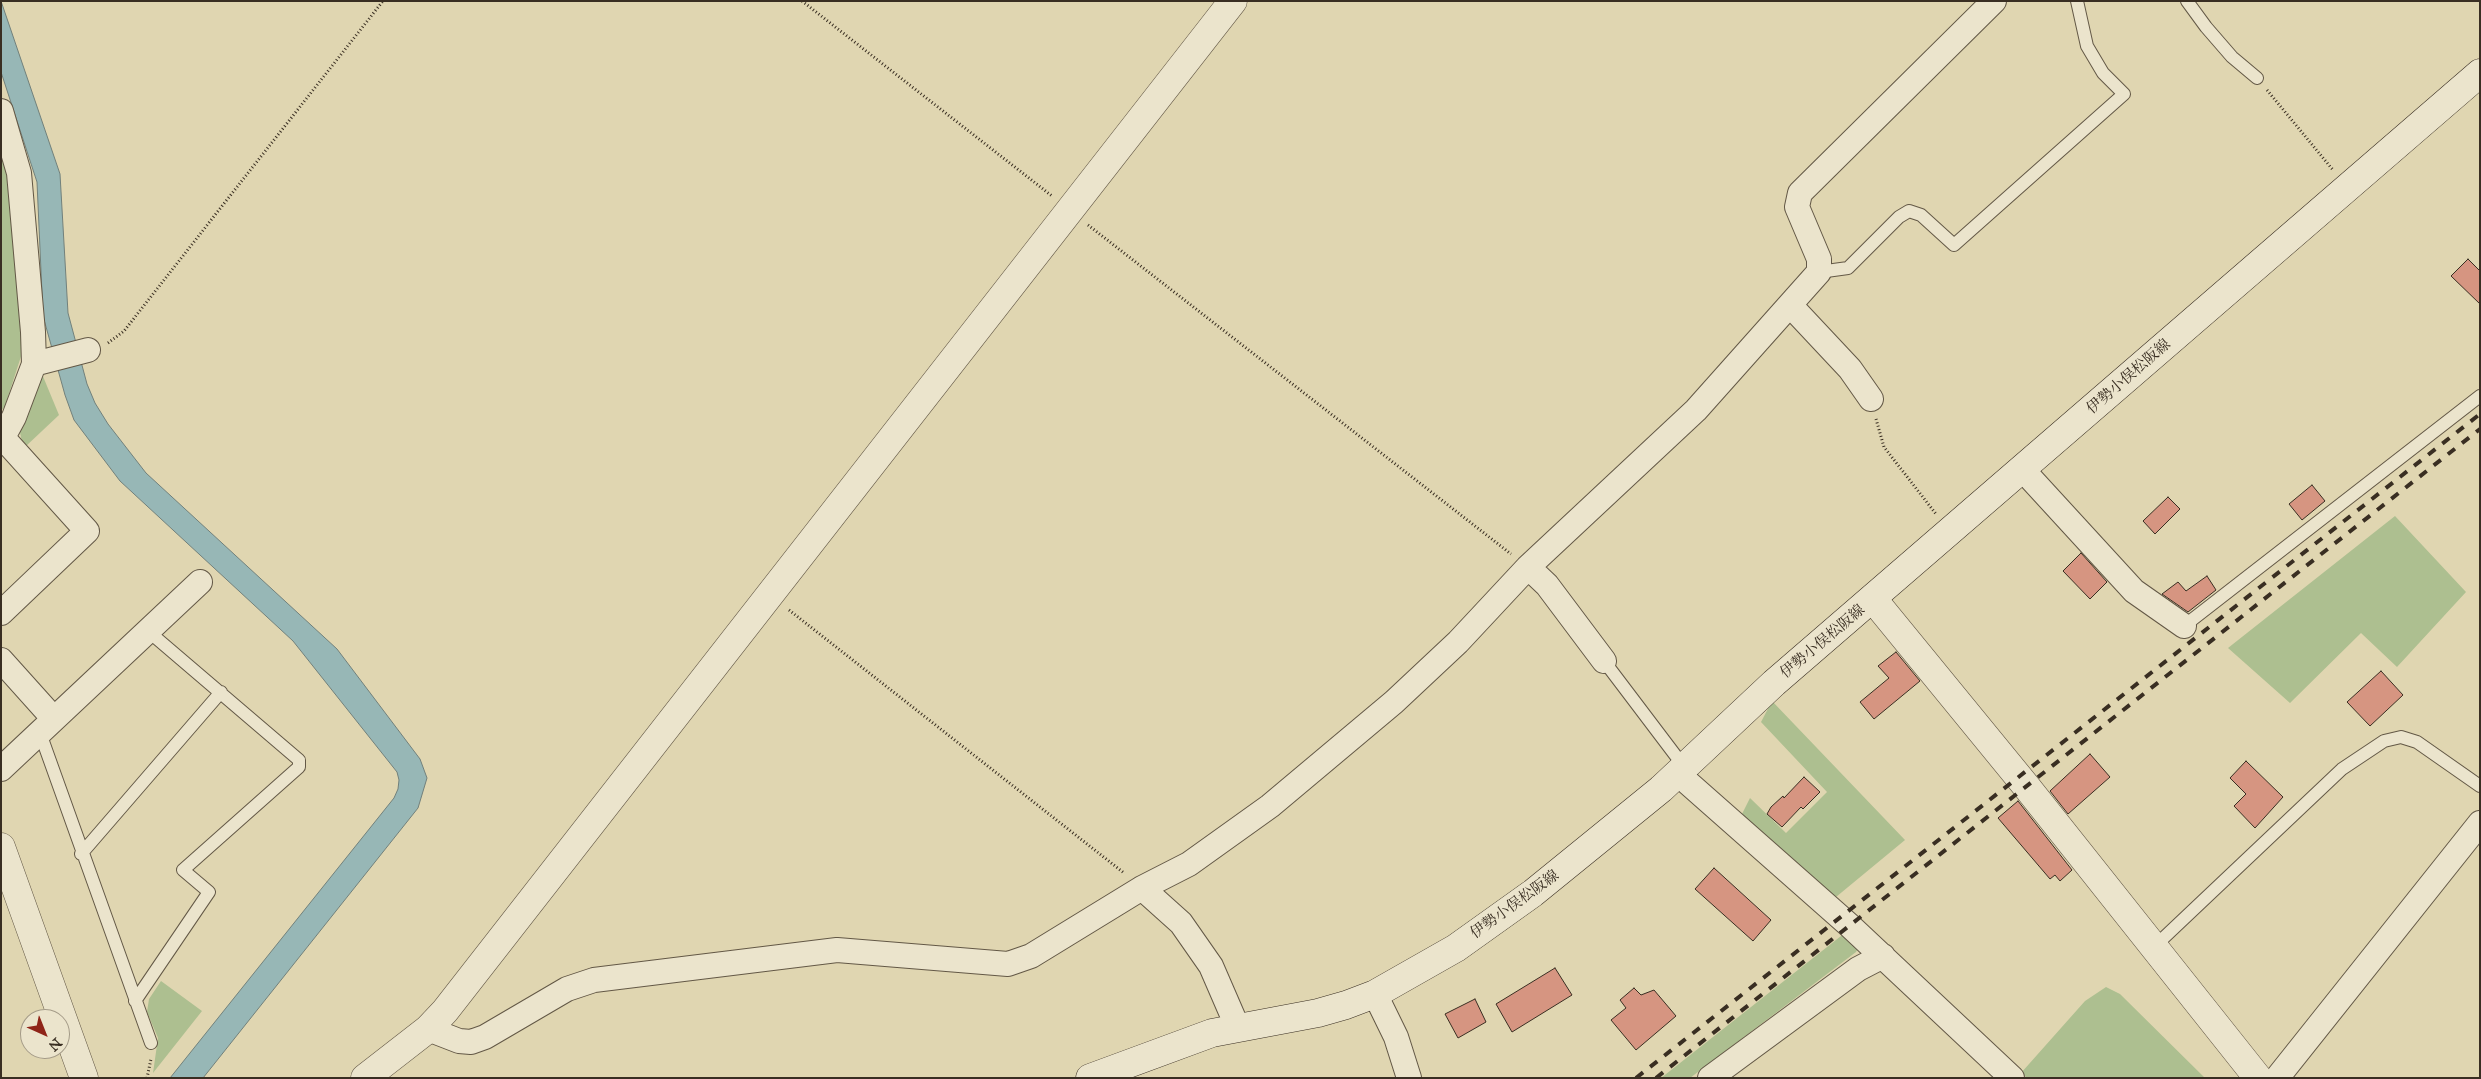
<!DOCTYPE html>
<meta charset="utf-8">
<style>
body{margin:0}
#map{position:relative;width:2481px;height:1079px;overflow:hidden;background:#e0d6b1;font-family:"IM FELL Great Primer",serif}
canvas{display:block}
.frame{position:absolute;inset:0;border:2px solid #392e22;pointer-events:none}
.north{position:absolute;left:20px;top:1009px;width:50px;height:50px;box-sizing:border-box;background:#ebe4cc;border:1px solid #a49b88;border-radius:50%;rotate:136deg;font-size:14px;font-weight:700;line-height:20px;text-align:center;color:#392e22}
.north::after{content:'';display:block;margin:auto;width:18px;height:22px;background:#8f2418;clip-path:polygon(50% 0,100% 100%,50% 72%,0 100%)}
</style>
<div id="map">
<canvas width="2481" height="1079"></canvas>
<div class="frame"></div>
<div class="north">N</div>
</div>
<script>
const c = document.querySelector('canvas').getContext('2d');
c.lineJoin = 'round';
function paint(path, color) {
  c.fillStyle = color;
  c.fill(path, 'evenodd');
}
function toPath(rows) {
  const path = new Path2D();
  for (const r of rows) {
    path.moveTo(r[0], r[1]);
    for (let i = 2; i < r.length; i += 2) path.lineTo(r[i], r[i + 1]);
  }
  return path;
}
function trace(path, color, width, dash) {
  c.strokeStyle = color;
  c.lineWidth = width;
  c.lineCap = dash ? 'butt' : 'round';
  c.setLineDash(dash || []);
  c.stroke(path);
}
function drawText(font, color, halo, rows, align = 'center') {
  c.font = font + ' "IM FELL Great Primer","Noto Serif JP",serif';
  c.lineWidth = 4.5;
  c.setLineDash([]);
  c.textBaseline = 'middle';
  c.strokeStyle = halo;
  c.fillStyle = color;
  for (const [text, x, y, turn = 0] of rows) {
    c.save();
    c.translate(x, y);
    c.rotate((+turn || 0) * Math.PI / 180);
    c.textAlign = isNaN(turn) ? turn : align;
    if (halo) c.strokeText(text, 0, 0);
    c.fillText(text, 0, 0);
    c.restore();
  }
}
paint(toPath([
 [1,147,11,185,25,344,5,406,1,411],
 [42,374,59,415,25,447,22,442,18,423],
 [2395,516,2466,592,2397,667,2361,633,2290,703,2228,648],
 [1772,701,1905,840,1836,897,1740,818,1750,798,1786,833,1827,792,1761,722],
 [1841,936,1849,936,1859,947,1856,952,1690,1078,1661,1078],
 [161,981,202,1011,153,1073,158,1038,147,1012,149,999],
 [2106,987,2120,994,2205,1078,2027,1078,2021,1073,2085,1001]
]), '#adbf90');
const water = toPath([
 [1,1,60,174,68,313,87,384,95,403,108,424,146,473,337,649,420,759,427,778,418,808,203,1078,170,1078,394,798,398,789,399,780,397,772,293,641,120,481,74,420,65,395,43,316,37,182,1,72,1,1]
]);
paint(water, '#97b7b6');
trace(water, '#71807b', 1);
const building = toPath([
 [2468,259,2480,271,2480,304,2451,276,2468,259],
 [2312,485,2325,501,2302,520,2289,504,2312,485],
 [2168,497,2180,509,2155,534,2143,521,2168,497],
 [2081,553,2107,582,2090,599,2063,571,2081,553],
 [2207,576,2216,590,2188,612,2162,594,2178,582,2186,591,2207,576],
 [1896,652,1920,681,1874,719,1860,702,1889,678,1878,666,1896,652],
 [2381,671,2403,695,2370,726,2347,702,2381,671],
 [2090,754,2110,777,2068,814,2050,791,2090,754],
 [2246,761,2283,797,2255,828,2234,806,2246,794,2230,778,2246,761],
 [1804,777,1820,792,1803,809,1801,807,1782,827,1767,814,1771,807,1783,796,1784,798,1804,777],
 [2018,801,2072,870,2060,881,2055,875,2050,879,1998,818,2018,801],
 [1714,868,1771,920,1753,941,1695,889,1714,868],
 [1555,968,1572,995,1512,1032,1496,1004,1555,968],
 [1634,988,1641,995,1654,990,1676,1016,1636,1050,1611,1020,1626,1008,1620,1000,1634,988],
 [1475,999,1486,1022,1458,1038,1445,1014,1475,999]
]);
paint(building, '#d69581');
trace(building, '#392e22', 1);
const service = toPath([
 [2187,1,2206,27,2232,57,2257,78],
 [1819,272,1848,268,1899,217,1909,211,1921,215,1954,245,2124,94,2103,73,2087,46,2077,1],
 [2184,626,2480,396],
 [1604,661,1685,768],
 [40,733,151,1043],
 [81,854,221,692],
 [2155,946,2342,769,2384,741,2401,737,2417,742,2480,786],
 [135,1001,209,892,183,870,299,767,299,760,148,631]
]);
const minor = toPath([
 [1,111,19,173,33,332,34,364],
 [1790,305,1850,369,1871,399],
 [1,441,14,417,34,364,88,350],
 [2023,470,2134,591,2184,626],
 [1528,567,1547,585,1604,661],
 [1,613,87,531,4,439],
 [1,660,54,719],
 [1,769,200,582],
 [1678,774,1849,925,2012,1078],
 [1142,888,1181,923,1211,966,1237,1026],
 [1375,994,1396,1037,1409,1078],
 [428,1029,459,1041,471,1042,485,1037,567,989,594,980,837,950,1008,964,1031,956,1142,888,1189,864,1270,806,1394,702,1458,642,1528,567,1696,410,1819,272,1819,259,1797,207,1800,193,1994,1],
 [1710,1078,1858,969,1883,956],
 [2277,1078,2480,823]
]);
const tertiary = toPath([
 [1873,599,2026,786,2258,1078],
 [1,847,84,1078],
 [365,1078,428,1029,445,1011,1233,1]
]);
const secondary = toPath([
 [1090,1078,1212,1033,1318,1013,1346,1005,1375,994,1456,948,1533,893,1661,789,1774,683,2480,73]
]);
trace(service, '#635846', 14);
trace(minor, '#635846', 26);
trace(tertiary, '#635846', 29);
trace(secondary, '#392e22', 29);
trace(toPath([
 [802,1,1052,196],
 [2267,90,2333,170],
 [1088,225,1511,554],
 [108,343,124,331,383,1],
 [1876,419,1884,447,1936,514],
 [789,610,1124,873],
 [147,1078,151,1059]
]), '#392e22', 3, [1, 2.5]);
trace(service, '#ebe4cc', 12);
trace(minor, '#ebe4cc', 24);
trace(tertiary, '#ebe4cc', 28);
trace(secondary, '#ebe4cc', 28);
trace(toPath([
 [1636,1078,2480,414],
 [1656,1078,2480,429]
]), '#392e22', 4, [9, 9]);
drawText('15px', '#392e22', '#ebe4cc', [
 ["伊勢小俣松阪線",2129,377,-41],
 ["伊勢小俣松阪線",1823,642,-40],
 ["伊勢小俣松阪線",1515,905,-36]
]);
</script>
